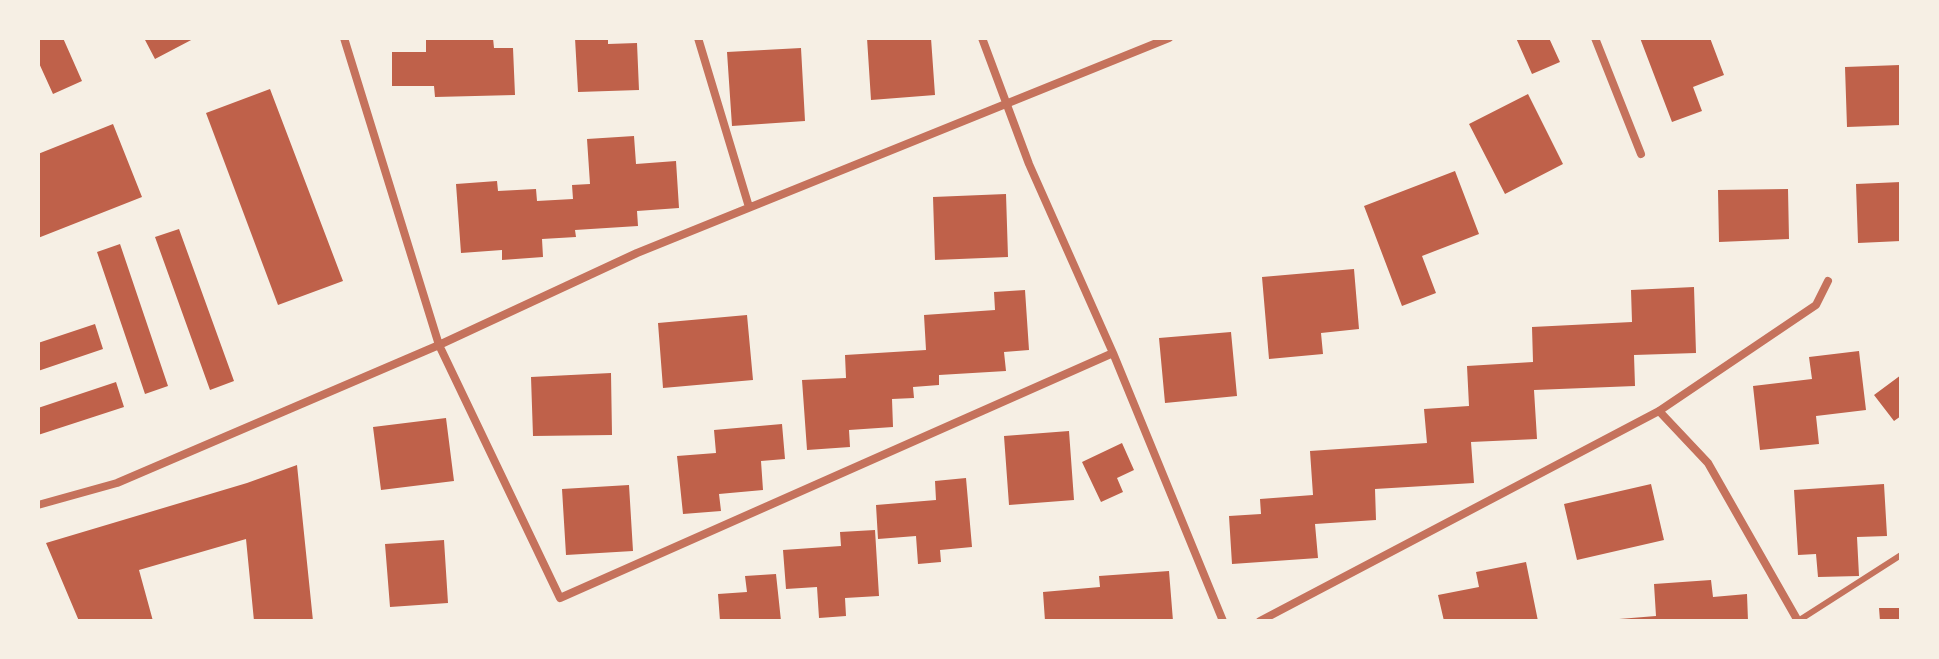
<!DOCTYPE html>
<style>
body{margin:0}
#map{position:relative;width:1939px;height:659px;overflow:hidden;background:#f6efe4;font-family:Inter,sans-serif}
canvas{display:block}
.frame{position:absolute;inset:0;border:40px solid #f6efe4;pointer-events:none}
</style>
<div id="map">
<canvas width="1939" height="659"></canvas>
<div class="frame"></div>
</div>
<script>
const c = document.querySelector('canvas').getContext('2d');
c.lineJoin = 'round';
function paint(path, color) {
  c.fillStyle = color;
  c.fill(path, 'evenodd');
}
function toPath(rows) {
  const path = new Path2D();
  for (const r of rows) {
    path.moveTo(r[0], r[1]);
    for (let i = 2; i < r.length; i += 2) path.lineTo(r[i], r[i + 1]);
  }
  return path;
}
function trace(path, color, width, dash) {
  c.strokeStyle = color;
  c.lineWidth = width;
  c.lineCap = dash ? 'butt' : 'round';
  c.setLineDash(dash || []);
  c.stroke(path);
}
paint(toPath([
 [38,38,63,38,82,81,53,94,38,61],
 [144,38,195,38,155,59],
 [426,38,493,38,494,48,513,48,515,95,435,97,434,86,392,86,392,52,426,52],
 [575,38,608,38,608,44,637,43,639,90,578,92],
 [867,38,931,38,935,95,871,100],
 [1516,38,1549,38,1560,62,1532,74],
 [1640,38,1710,38,1724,75,1693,87,1702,111,1672,122],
 [801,48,805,121,732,126,727,52],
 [1900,65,1901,125,1847,127,1845,67],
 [270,89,343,281,278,305,206,113],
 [1528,94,1563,164,1505,194,1469,124],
 [113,124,142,197,38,238,38,154],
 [634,136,636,164,676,161,679,208,637,211,638,226,575,230,576,237,542,239,543,257,502,260,502,250,461,253,456,184,497,181,498,191,536,189,537,201,573,199,572,185,590,184,587,139],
 [1455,171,1479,234,1422,256,1436,293,1402,306,1364,206],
 [1901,182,1901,241,1858,243,1856,184],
 [1788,189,1789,239,1719,242,1718,190],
 [1006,194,1008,257,935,260,933,197],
 [179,229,234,381,210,390,155,237],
 [120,244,168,386,145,394,97,252],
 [1354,269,1359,329,1321,333,1323,354,1269,359,1262,277],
 [1694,287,1696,353,1634,355,1635,386,1534,390,1537,439,1471,442,1474,483,1375,489,1376,520,1315,524,1318,558,1232,564,1229,516,1261,514,1260,499,1313,495,1310,451,1427,443,1424,409,1469,406,1467,366,1533,362,1532,327,1632,322,1631,290],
 [1025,290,1029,350,1004,352,1006,371,939,375,939,385,913,387,914,398,892,399,893,427,849,430,850,447,807,450,802,380,846,378,845,355,926,350,924,315,995,310,994,292],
 [747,315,753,380,663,388,658,323],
 [95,324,103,349,38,371,38,343],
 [1231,332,1237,396,1165,403,1159,338],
 [1859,351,1866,410,1816,416,1819,444,1760,450,1753,386,1812,379,1809,357],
 [611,373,612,435,533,436,531,377],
 [1901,375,1901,416,1894,421,1874,395],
 [116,382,124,407,38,435,38,408],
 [446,418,454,481,381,490,373,427],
 [782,424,785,459,761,461,763,490,719,494,721,511,683,514,677,456,716,453,714,430],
 [1069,431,1074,500,1009,505,1004,436],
 [1122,443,1134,470,1117,478,1123,492,1101,502,1082,462],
 [297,465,313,621,254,621,246,539,139,570,153,621,79,621,46,543,247,483],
 [966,478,972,547,940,550,941,562,918,564,916,536,878,539,876,505,936,500,935,481],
 [1651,484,1664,540,1577,560,1564,504],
 [1884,484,1887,536,1857,537,1859,576,1818,577,1816,554,1798,555,1794,490],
 [629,485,633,551,566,555,562,489],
 [875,530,879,596,845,598,846,616,819,618,817,587,786,589,783,550,841,546,840,532],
 [444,540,448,603,390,607,385,544],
 [1526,562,1538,621,1444,621,1438,595,1479,587,1476,572],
 [1169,571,1173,621,1045,621,1043,592,1100,587,1099,576],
 [776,574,781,621,720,621,718,594,747,592,745,576],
 [1711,580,1713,597,1747,594,1748,621,1619,621,1619,619,1656,616,1654,584],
 [1879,608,1901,608,1901,621,1880,621]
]), '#bf614a');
trace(toPath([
 [1798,621,1901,555]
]), '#c5725c', 6);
trace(toPath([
 [344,38,439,345,560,598,1113,353],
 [698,38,749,207],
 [982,38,1029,164,1113,353,1223,621],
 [1595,38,1641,154],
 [1659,411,1708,463,1798,621],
 [38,505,117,483,439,345,637,253,1169,38],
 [1260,621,1659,411,1816,305,1828,281]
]), '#c5725c', 8);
</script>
